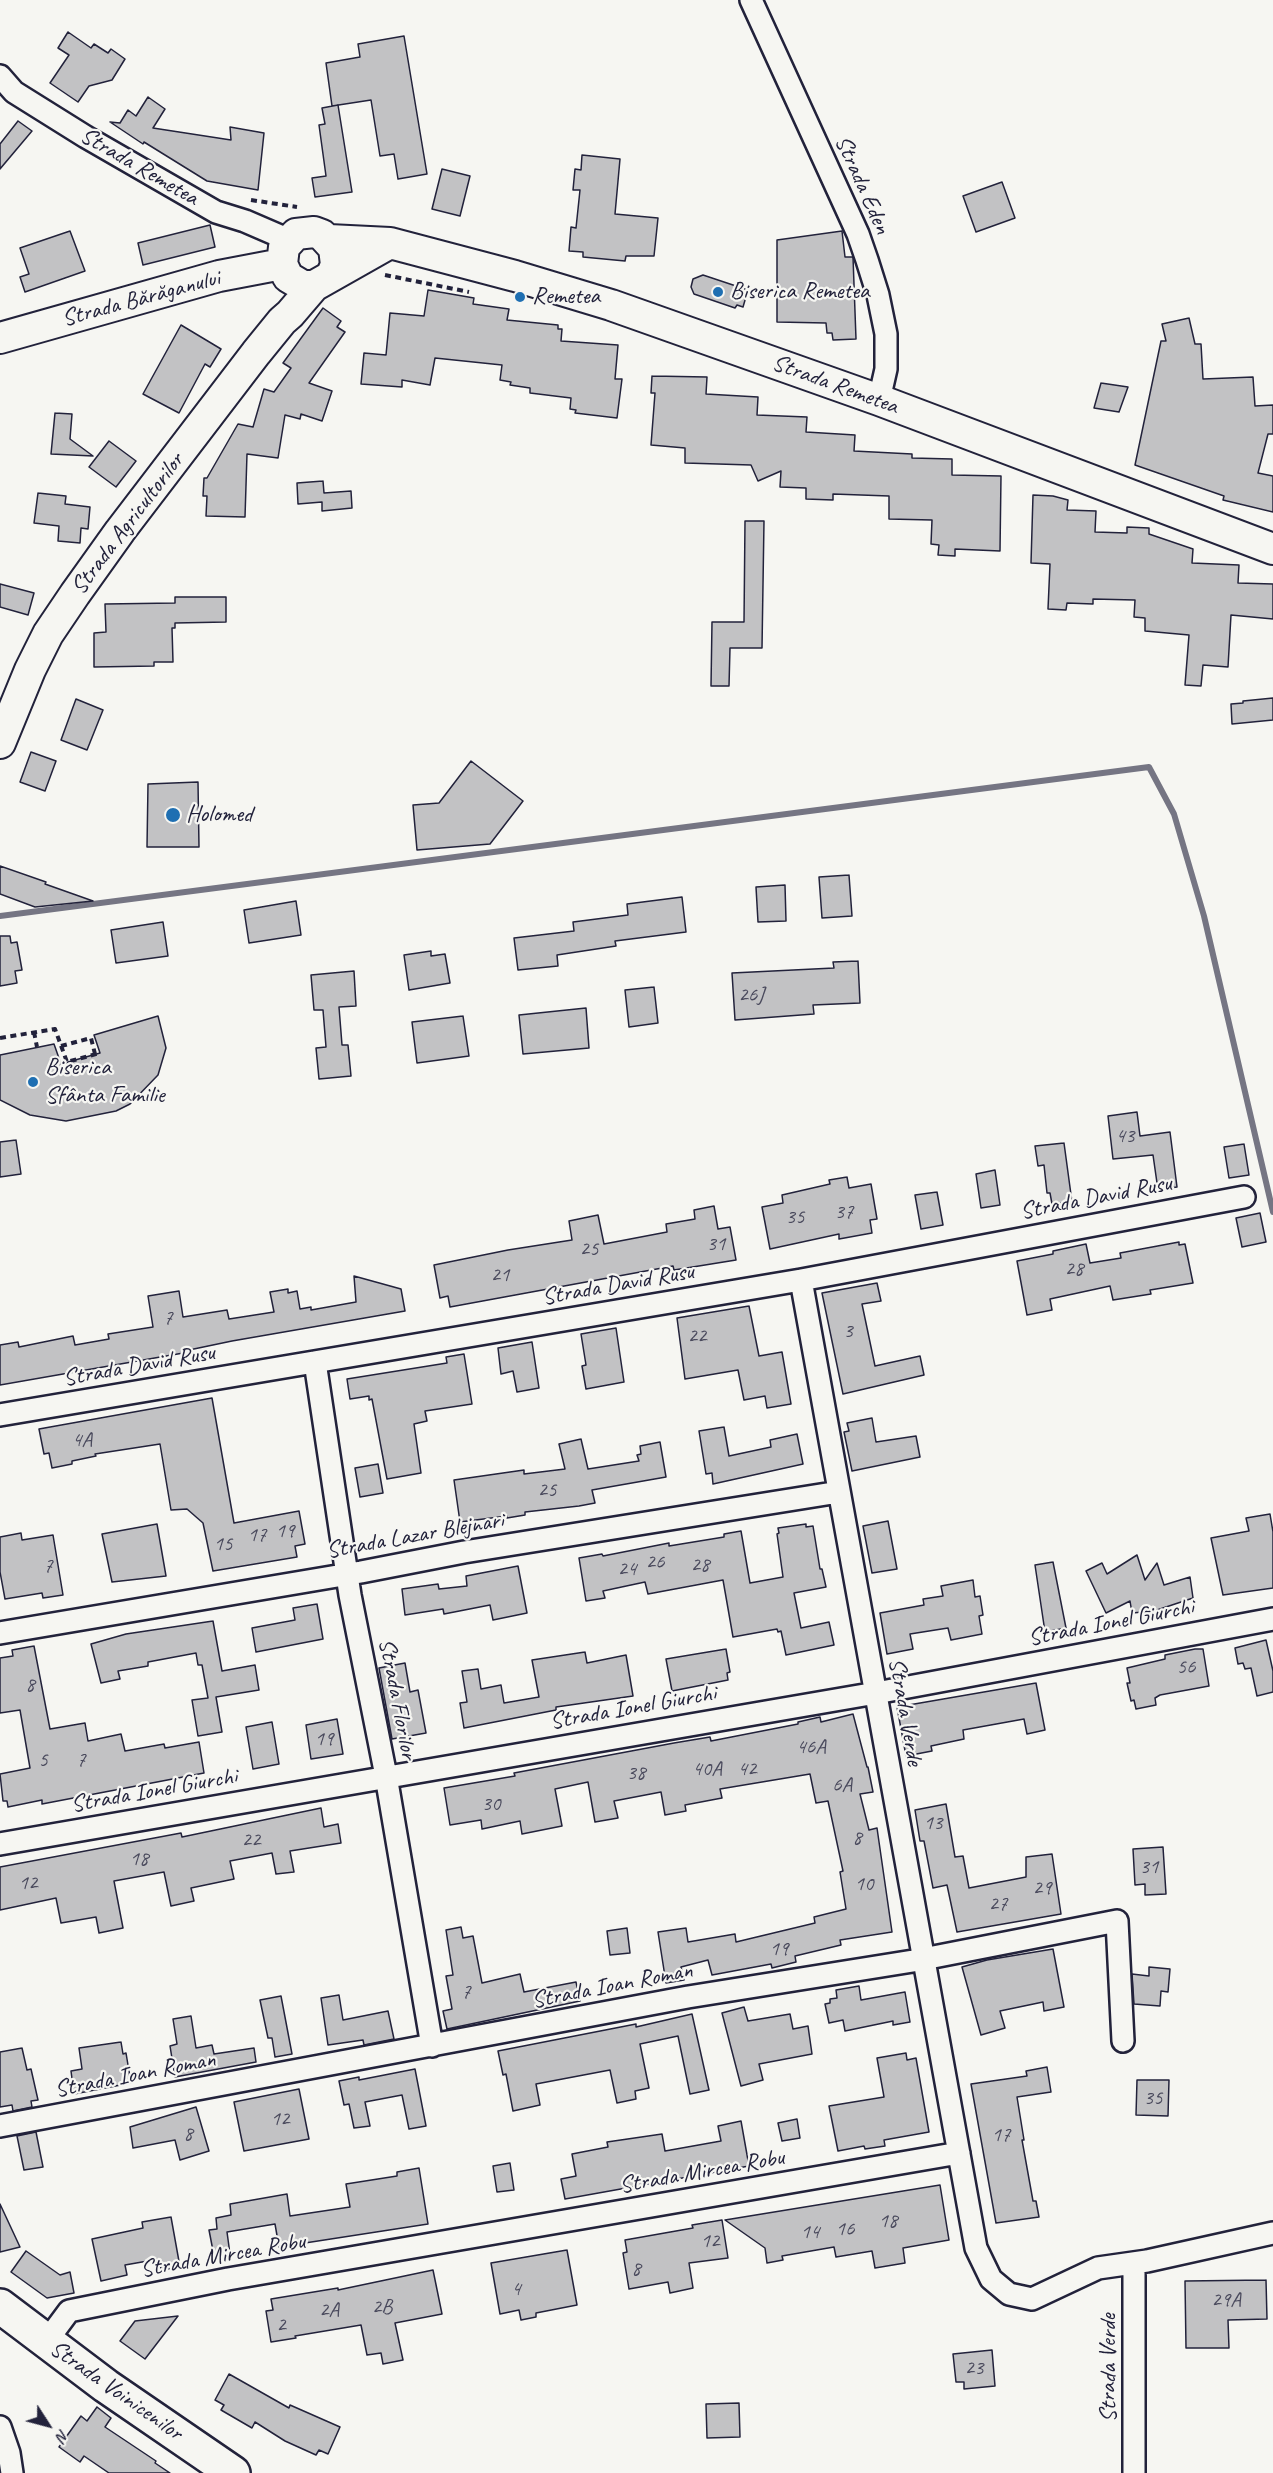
<!DOCTYPE html>
<meta charset="utf-8">
<style>
body{margin:0}
#map{position:relative;width:1273px;height:2473px;overflow:hidden;background:#f6f6f2;font-family:Caveat,sans-serif}
canvas{display:block}
.north{position:absolute;left:18px;top:2395px;width:60px;height:60px;-webkit-text-stroke:4px #f6f6f2;paint-order:stroke;rotate:126deg;font-size:16px;font-weight:700;line-height:24px;text-align:center;color:#22223b}
.north::after{content:'';display:block;margin:auto;width:21px;height:27px;background:#22223b;clip-path:polygon(50% 0,100% 100%,50% 72%,0 100%)}
</style>
<div id="map">
<canvas width="1273" height="2473"></canvas>
<div class="north">N</div>
</div>
<script>
const c = document.querySelector('canvas').getContext('2d');
c.lineJoin = 'round';
function toPath(rows) {
  const path = new Path2D();
  for (const r of rows) {
    path.moveTo(r[0], r[1]);
    for (let i = 2; i < r.length; i += 2) path.lineTo(r[i], r[i + 1]);
  }
  return path;
}
function trace(path, color, width, dash) {
  c.strokeStyle = color;
  c.lineWidth = width;
  c.lineCap = dash ? 'butt' : 'round';
  c.setLineDash(dash || []);
  c.stroke(path);
}
function paint(path, color) {
  c.fillStyle = color;
  c.fill(path, 'evenodd');
}
function drawText(font, color, halo, rows, align = 'center') {
  c.font = font + ' Caveat,sans-serif';
  c.lineWidth = 4.5;
  c.setLineDash([]);
  c.textBaseline = 'middle';
  c.strokeStyle = halo;
  c.fillStyle = color;
  for (const [text, x, y, turn = 0] of rows) {
    c.save();
    c.translate(x, y);
    c.rotate((+turn || 0) * Math.PI / 180);
    c.textAlign = isNaN(turn) ? turn : align;
    if (halo) c.strokeText(text, 0, 0);
    c.fillText(text, 0, 0);
    c.restore();
  }
}
trace(toPath([
 [0,916,1149,767,1174,814,1204,916,1273,1212]
]), '#757583', 6);
const building = toPath([
 [68,32,91,48,94,44,108,53,111,49,125,59,112,80,89,86,78,102,50,83,69,55,58,48,68,32],
 [404,36,427,174,398,179,394,154,380,156,371,100,332,106,326,63,360,57,358,44,404,36],
 [148,97,165,109,153,128,231,140,230,127,264,133,258,190,207,181,144,142,143,144,110,122,120,123,128,110,136,116,148,97],
 [338,105,352,192,315,197,312,178,326,176,319,125,325,124,322,108,338,105],
 [18,121,32,131,0,169,0,144,18,121],
 [582,155,620,159,615,214,658,218,654,256,626,256,625,261,583,257,583,252,569,251,571,227,576,228,580,190,573,190,575,169,581,170,582,155],
 [442,169,470,176,460,216,432,209,442,169],
 [1002,182,1015,218,976,232,963,196,1002,182],
 [210,225,215,247,143,265,138,243,210,225],
 [70,231,85,271,25,292,20,277,29,274,20,248,70,231],
 [842,231,845,257,853,257,856,339,833,340,832,333,827,333,826,323,777,322,777,240,842,231],
 [703,275,748,290,743,307,737,305,735,308,694,294,691,287,693,279,703,275],
 [428,290,474,298,473,304,509,309,507,320,558,325,558,329,562,329,561,341,618,345,615,379,622,379,617,418,575,413,576,410,570,409,571,398,530,393,530,388,510,385,511,382,500,380,502,365,435,358,430,385,402,380,402,387,361,384,364,353,386,355,390,313,424,316,428,290],
 [323,308,341,321,337,327,345,332,309,383,332,391,322,421,301,414,300,419,285,415,278,458,247,454,245,517,206,516,207,496,203,496,204,478,207,478,238,424,253,427,264,389,274,392,291,368,283,363,323,308],
 [1189,318,1195,344,1201,344,1203,379,1253,377,1255,406,1273,405,1273,434,1268,434,1258,473,1273,476,1273,512,1223,500,1224,496,1135,465,1161,341,1166,341,1162,324,1189,318],
 [181,325,221,349,210,367,205,364,179,413,143,394,181,325],
 [652,376,707,377,706,394,758,397,757,415,807,417,806,432,855,435,854,451,912,454,912,458,952,459,952,475,1001,476,1000,551,955,549,955,556,938,555,939,545,931,544,932,520,889,519,889,496,833,494,833,500,806,499,806,488,780,487,781,471,758,481,751,465,685,463,685,448,651,445,655,393,651,393,652,376],
 [1101,383,1128,387,1119,412,1094,408,1101,383],
 [55,413,72,414,70,439,93,456,51,454,55,413],
 [109,441,136,461,116,487,89,467,109,441],
 [323,481,324,493,351,491,352,508,322,511,322,502,298,504,297,483,323,481],
 [38,493,66,496,65,504,90,507,88,529,81,528,80,543,58,541,59,526,34,523,38,493],
 [1033,495,1053,496,1068,500,1067,510,1096,511,1095,532,1127,533,1127,527,1149,528,1149,534,1193,549,1192,563,1239,565,1238,583,1273,584,1273,619,1231,615,1228,667,1203,665,1201,686,1185,685,1189,635,1145,631,1145,618,1134,617,1135,600,1093,599,1093,604,1067,603,1066,610,1048,609,1050,564,1031,563,1033,495],
 [745,521,764,521,762,648,730,648,729,686,711,686,712,622,744,622,745,521],
 [0,584,34,593,28,615,0,607,0,584],
 [175,597,226,597,226,622,175,623,175,628,172,628,173,662,154,662,154,666,94,667,94,633,106,632,105,604,175,603,175,597],
 [1273,698,1273,720,1232,724,1231,704,1243,703,1243,701,1273,698],
 [76,699,103,710,87,750,61,740,76,699],
 [31,752,56,761,45,791,20,782,31,752],
 [471,761,523,801,490,844,417,850,413,805,439,803,471,761],
 [198,782,199,847,147,847,148,784,198,782],
 [0,866,46,882,45,884,93,901,35,907,0,894,0,866],
 [849,875,852,916,822,918,819,877,849,875],
 [785,885,786,921,758,922,756,887,785,885],
 [682,897,686,932,615,941,616,946,557,955,558,966,518,970,514,938,574,931,573,922,628,915,627,904,682,897],
 [296,901,301,935,249,943,244,910,296,901],
 [163,922,168,956,116,963,111,930,163,922],
 [0,936,10,936,11,943,17,942,22,970,15,971,17,983,0,986,0,936],
 [431,951,431,956,445,954,450,983,409,990,404,955,431,951],
 [858,961,860,1003,813,1005,814,1014,735,1020,732,973,834,968,833,962,858,961],
 [354,971,356,1006,339,1007,342,1045,348,1045,351,1076,319,1079,316,1048,326,1047,323,1010,314,1010,311,975,354,971],
 [654,987,658,1023,629,1027,625,990,654,987],
 [586,1008,589,1048,523,1054,519,1015,586,1008],
 [158,1016,166,1048,158,1075,130,1104,116,1111,66,1121,30,1115,0,1100,0,1055,54,1044,61,1064,100,1053,94,1035,158,1016],
 [463,1016,469,1056,417,1063,412,1022,463,1016],
 [1137,1112,1140,1136,1170,1132,1177,1187,1158,1190,1153,1155,1113,1159,1108,1116,1137,1112],
 [16,1140,21,1174,0,1177,0,1142,16,1140],
 [1064,1143,1072,1202,1052,1204,1050,1193,1047,1193,1044,1165,1038,1166,1035,1146,1064,1143],
 [1244,1144,1249,1175,1229,1178,1224,1147,1244,1144],
 [995,1170,1000,1205,981,1208,976,1174,995,1170],
 [847,1177,849,1188,871,1184,877,1219,870,1220,872,1233,839,1239,839,1234,770,1249,762,1207,783,1203,782,1195,830,1184,829,1180,847,1177],
 [937,1192,943,1225,921,1229,915,1195,937,1192],
 [714,1206,718,1229,730,1227,736,1260,674,1270,673,1266,450,1307,448,1296,440,1298,434,1265,508,1250,572,1240,569,1221,598,1215,604,1244,667,1232,666,1224,695,1219,694,1210,714,1206],
 [1260,1213,1266,1242,1242,1247,1236,1218,1260,1213],
 [1179,1242,1179,1245,1185,1244,1193,1283,1150,1290,1151,1294,1113,1300,1110,1286,1050,1299,1052,1310,1027,1315,1017,1261,1053,1254,1053,1251,1086,1244,1090,1263,1121,1258,1120,1253,1179,1242],
 [354,1276,401,1289,405,1311,232,1341,189,1350,189,1352,0,1385,0,1345,18,1342,19,1347,73,1336,75,1345,109,1339,108,1334,153,1327,148,1296,179,1291,183,1317,227,1310,229,1319,274,1312,270,1292,288,1289,288,1293,297,1291,300,1309,311,1307,311,1310,356,1302,354,1276],
 [877,1283,881,1301,862,1304,875,1366,920,1356,924,1375,843,1394,822,1293,877,1283],
 [749,1306,759,1356,782,1352,791,1404,767,1408,765,1396,744,1400,738,1370,685,1379,677,1318,749,1306],
 [616,1328,624,1382,586,1389,582,1366,586,1365,581,1334,616,1328],
 [532,1342,539,1388,517,1392,513,1371,501,1374,498,1348,532,1342],
 [464,1354,472,1404,425,1411,427,1421,414,1424,421,1473,387,1479,372,1399,369,1400,369,1396,350,1399,347,1379,447,1363,446,1357,464,1354],
 [212,1398,234,1523,299,1511,305,1544,295,1546,297,1557,213,1571,203,1523,187,1509,171,1510,160,1444,95,1454,96,1456,72,1461,72,1464,52,1468,49,1453,44,1454,39,1429,212,1398],
 [872,1418,876,1442,916,1436,920,1457,852,1471,844,1432,849,1431,847,1423,872,1418],
 [724,1427,729,1456,771,1447,770,1440,797,1434,803,1464,713,1484,712,1473,706,1474,699,1431,724,1427],
 [581,1439,588,1469,639,1461,637,1455,641,1454,640,1446,660,1442,666,1477,592,1490,595,1503,579,1506,525,1512,525,1515,507,1518,507,1516,460,1522,454,1480,524,1470,524,1474,565,1469,559,1444,581,1439],
 [378,1464,383,1493,360,1497,355,1468,378,1464],
 [1270,1514,1273,1532,1273,1588,1223,1595,1211,1538,1249,1531,1246,1518,1270,1514],
 [888,1521,897,1569,872,1573,863,1526,888,1521],
 [157,1524,166,1576,112,1582,102,1534,157,1524],
 [806,1524,806,1527,813,1526,820,1569,822,1569,826,1587,794,1593,801,1628,829,1622,834,1645,786,1655,781,1631,778,1632,777,1629,733,1637,723,1580,648,1594,645,1582,603,1591,605,1598,586,1601,579,1558,602,1554,603,1556,669,1543,669,1546,724,1537,724,1534,741,1531,750,1583,783,1577,777,1534,779,1533,778,1528,806,1524],
 [21,1533,22,1540,53,1535,63,1595,43,1598,42,1593,5,1599,0,1572,0,1537,21,1533],
 [1137,1555,1145,1580,1157,1563,1164,1585,1190,1577,1193,1598,1154,1611,1132,1613,1130,1601,1106,1613,1086,1571,1102,1563,1107,1574,1137,1555],
 [1053,1562,1066,1628,1045,1632,1035,1565,1053,1562],
 [518,1566,527,1613,493,1620,490,1605,444,1614,443,1609,405,1615,402,1589,438,1584,439,1589,467,1586,466,1576,518,1566],
 [973,1580,975,1597,980,1596,983,1615,979,1616,982,1634,951,1640,948,1628,910,1634,913,1649,887,1654,880,1613,924,1605,923,1599,943,1596,941,1586,973,1580],
 [317,1604,323,1639,256,1652,252,1628,295,1620,293,1608,317,1604],
 [213,1621,222,1671,255,1665,259,1690,216,1697,222,1732,198,1736,192,1700,208,1698,202,1665,198,1665,196,1653,148,1662,148,1666,118,1671,120,1679,101,1683,91,1644,126,1634,213,1621],
 [1266,1640,1273,1671,1273,1692,1257,1696,1251,1668,1245,1669,1243,1663,1238,1664,1235,1648,1266,1640],
 [34,1646,50,1729,85,1723,88,1741,121,1734,125,1751,164,1744,165,1748,199,1742,204,1773,42,1804,42,1800,8,1807,7,1801,3,1801,0,1774,30,1768,20,1710,0,1713,0,1658,13,1656,12,1650,34,1646],
 [726,1649,730,1672,727,1673,728,1680,672,1691,666,1659,726,1649],
 [1195,1649,1203,1649,1209,1686,1160,1695,1155,1698,1156,1705,1136,1709,1134,1700,1131,1701,1127,1683,1130,1683,1127,1668,1165,1659,1165,1655,1195,1649],
 [585,1652,587,1663,626,1655,633,1696,556,1707,556,1710,464,1728,460,1703,467,1702,462,1671,478,1669,481,1689,501,1685,504,1703,539,1697,532,1660,585,1652],
 [405,1663,410,1692,418,1690,426,1733,392,1739,379,1668,405,1663],
 [1036,1683,1045,1730,1027,1734,1024,1719,963,1730,964,1739,931,1746,932,1751,906,1756,897,1707,1036,1683],
 [853,1714,867,1767,868,1767,873,1792,860,1794,869,1830,877,1828,892,1932,840,1940,841,1945,795,1956,796,1962,772,1968,771,1964,712,1975,708,1960,681,1967,684,1980,666,1983,658,1932,686,1928,688,1942,735,1934,736,1942,815,1923,814,1917,846,1909,840,1872,843,1871,828,1801,816,1803,810,1774,720,1789,722,1798,685,1805,686,1811,665,1815,661,1792,614,1801,618,1818,595,1822,588,1782,555,1789,562,1826,522,1834,520,1821,482,1829,481,1820,450,1825,444,1788,515,1776,514,1773,674,1743,710,1737,711,1741,798,1724,798,1722,820,1717,821,1722,853,1714],
 [337,1719,343,1754,311,1759,306,1725,337,1719],
 [272,1722,279,1764,253,1769,246,1727,272,1722],
 [946,1804,955,1857,963,1856,969,1888,1026,1877,1026,1857,1052,1854,1061,1914,957,1932,947,1885,933,1888,924,1841,920,1841,915,1810,946,1804],
 [321,1808,324,1827,338,1824,341,1843,290,1851,294,1872,276,1874,272,1853,230,1861,234,1879,191,1888,194,1901,171,1906,164,1872,114,1881,123,1928,99,1933,96,1917,61,1923,56,1898,0,1910,0,1867,181,1833,182,1837,321,1808],
 [1163,1847,1166,1894,1145,1895,1145,1884,1135,1885,1133,1849,1163,1847],
 [461,1927,463,1938,473,1936,482,1983,520,1974,524,1992,576,1982,580,2001,447,2029,443,2011,452,2009,446,1976,453,1975,446,1930,461,1927],
 [627,1928,630,1953,610,1955,607,1931,627,1928],
 [1053,1949,1064,2007,1044,2011,1043,2002,1000,2011,1005,2028,981,2035,962,1967,987,1960,1053,1949],
 [1149,1967,1170,1969,1168,1992,1161,1991,1160,2006,1134,2004,1132,1974,1149,1976,1149,1967],
 [859,1986,861,2000,905,1992,910,2022,893,2025,893,2021,845,2031,843,2020,829,2023,825,2004,830,2003,830,1999,837,1998,836,1990,859,1986],
 [339,1995,343,2020,388,2011,394,2039,364,2045,363,2040,328,2045,321,1998,339,1995],
 [281,1996,292,2054,275,2057,272,2038,268,2038,260,2000,281,1996],
 [744,2007,748,2021,790,2014,793,2029,808,2026,812,2054,759,2064,763,2080,741,2086,722,2013,744,2007],
 [692,2014,709,2090,690,2094,678,2036,640,2044,649,2088,635,2091,636,2099,617,2103,610,2070,536,2084,540,2105,513,2111,506,2074,503,2075,498,2051,636,2024,636,2027,692,2014],
 [191,2016,196,2048,212,2045,214,2054,254,2048,256,2062,175,2077,170,2046,177,2044,173,2019,191,2016],
 [121,2042,123,2054,126,2053,131,2083,74,2094,71,2071,82,2069,79,2048,121,2042],
 [22,2048,27,2070,31,2069,38,2100,31,2101,32,2107,13,2111,12,2105,0,2107,0,2052,22,2048],
 [906,2053,907,2060,916,2058,929,2132,884,2140,885,2146,865,2149,864,2146,838,2151,829,2106,884,2097,877,2058,906,2053],
 [1047,2067,1051,2092,1017,2097,1024,2140,1022,2140,1033,2201,1036,2201,1039,2217,996,2223,971,2084,1027,2076,1026,2071,1047,2067],
 [415,2069,426,2126,409,2129,402,2095,365,2102,370,2126,354,2128,349,2104,344,2105,339,2081,359,2077,359,2080,415,2069],
 [1137,2080,1169,2080,1168,2116,1136,2115,1137,2080],
 [299,2089,309,2139,244,2151,234,2102,299,2089],
 [196,2107,209,2151,180,2160,175,2140,133,2148,130,2127,196,2107],
 [797,2119,800,2138,782,2141,778,2123,797,2119],
 [741,2121,749,2166,565,2199,561,2179,576,2176,572,2154,608,2147,607,2142,662,2134,665,2151,721,2141,718,2126,741,2121],
 [36,2132,43,2167,24,2170,17,2136,36,2132],
 [510,2163,514,2190,497,2192,493,2166,510,2163],
 [419,2168,428,2224,279,2247,275,2224,227,2232,230,2254,214,2256,209,2230,217,2229,216,2218,231,2215,230,2204,287,2194,290,2216,350,2207,346,2184,397,2176,397,2172,419,2168],
 [940,2185,949,2240,903,2248,905,2263,875,2268,872,2251,836,2257,834,2247,782,2256,783,2260,767,2263,765,2248,725,2220,940,2185],
 [0,2204,20,2247,0,2252,0,2204],
 [171,2217,180,2267,161,2270,159,2259,125,2265,127,2275,101,2281,92,2239,143,2228,142,2222,171,2217],
 [722,2220,728,2258,689,2263,693,2288,670,2293,668,2282,629,2289,623,2253,627,2252,625,2240,693,2228,692,2225,722,2220],
 [567,2250,577,2305,536,2313,536,2317,521,2320,519,2310,500,2314,491,2263,567,2250],
 [26,2251,60,2275,70,2272,74,2293,47,2298,11,2272,26,2251],
 [433,2270,442,2314,395,2323,403,2360,383,2364,381,2353,367,2355,361,2325,295,2336,296,2338,271,2342,266,2311,273,2310,271,2299,338,2288,338,2290,433,2270],
 [1266,2280,1267,2319,1228,2320,1229,2348,1186,2348,1185,2281,1266,2280],
 [178,2316,145,2359,120,2341,135,2321,178,2316],
 [992,2350,995,2386,964,2389,964,2382,956,2382,953,2354,992,2350],
 [229,2374,289,2408,290,2405,340,2427,328,2454,319,2450,316,2455,285,2441,255,2422,252,2428,221,2410,224,2405,215,2400,229,2374],
 [739,2403,740,2437,707,2438,706,2404,739,2403],
 [97,2407,111,2418,105,2427,156,2461,155,2463,170,2473,109,2473,84,2456,80,2462,59,2447,81,2416,87,2421,97,2407]
]);
paint(building, '#c2c2c4');
trace(building, '#22223b', 1.5);
const street = toPath([
 [751,0,858,234,867,260,878,295,886,334,886,369,879,400],
 [0,76,14,92,86,137,216,212,245,221,289,240],
 [801,1280,976,2248,991,2279,1009,2294,1032,2299,1098,2268,1147,2261,1273,2233],
 [315,1362,350,1595,386,1776,432,2046],
 [0,1415,801,1280,1244,1197],
 [0,1633,361,1572,464,1552,839,1492],
 [0,1844,876,1693,1273,1619],
 [0,2126,688,1997,913,1961,1117,1921,1123,2041],
 [1134,2263,1134,2473],
 [46,2342,69,2311,228,2279,959,2153],
 [0,2427,9,2453,12,2473]
]);
const secondary = toPath([
 [329,240,390,243,515,276,611,305,879,400,1273,549],
 [332,274,336,265,334,248,322,235,314,232,296,234,284,247,282,264,288,277,303,286,314,286,390,243],
 [0,338,219,276,282,264],
 [0,743,30,670,48,634,75,594,120,531,256,353,282,321,290,314,314,286]
]);
const primary = toPath([
 [0,2306,106,2386,233,2473]
]);
trace(street, '#22223b', 26);
trace(secondary, '#22223b', 34);
trace(primary, '#22223b', 38);
trace(toPath([
 [251,200,297,207],
 [385,275,469,292],
 [34,1032,37,1047],
 [0,1038,55,1029,67,1062,100,1053],
 [61,1046,91,1038,95,1054],
 [61,1064,67,1062]
]), '#22223b', 4, [6, 4.5]);
trace(street, '#f6f6f2', 21);
trace(secondary, '#f6f6f2', 30);
trace(primary, '#f6f6f2', 33);
for (const [x, y, r, color] of [
 [718,292,6,"#1f6fb2"],
 [520,297,6,"#1f6fb2"],
 [173,815,8,"#1f6fb2"],
 [33,1082,6,"#1f6fb2"]
]) {
  const dot = new Path2D();
  dot.arc(x, y, r, 0, 2 * Math.PI);
  c.fillStyle = color;
  c.fill(dot);
  trace(dot, '#f6f6f2', 2);
}
drawText('21px', '#4a4a5d', null, [
 ["26J",751,995],
 ["43",1125,1136],
 ["37",844,1212],
 ["35",795,1217],
 ["31",716,1244],
 ["25",589,1249],
 ["28",1074,1269],
 ["21",500,1275],
 ["7",168,1318],
 ["3",848,1331],
 ["22",697,1336],
 ["4A",82,1440],
 ["25",547,1490],
 ["19",285,1531],
 ["17",257,1535],
 ["15",223,1544],
 ["26",655,1562],
 ["28",700,1565],
 ["7",48,1566],
 ["24",627,1569],
 ["56",1186,1667],
 ["8",30,1685],
 ["19",324,1739],
 ["46A",811,1747],
 ["5",43,1760],
 ["7",81,1760],
 ["40A",707,1769],
 ["42",747,1769],
 ["38",636,1773],
 ["6A",842,1785],
 ["30",491,1804],
 ["13",933,1823],
 ["8",857,1838],
 ["22",251,1840],
 ["18",139,1859],
 ["31",1149,1867],
 ["12",28,1883],
 ["10",864,1884],
 ["29",1042,1888],
 ["27",998,1904],
 ["19",779,1949],
 ["7",466,1992],
 ["35",1153,2098],
 ["12",280,2119],
 ["8",188,2134],
 ["17",1001,2135],
 ["18",888,2221],
 ["16",845,2229],
 ["14",810,2232],
 ["12",710,2241],
 ["8",636,2269],
 ["4",516,2289],
 ["29A",1226,2300],
 ["2B",382,2307],
 ["2A",329,2310],
 ["2",281,2325],
 ["23",974,2368]
]);
drawText('24px', '#22223b', '#f6f6f2', [
 ["Strada Remetea",139,167,30],
 ["Strada Eden",862,185,66],
 ["Strada Bărăganului",141,299,-15],
 ["Strada Remetea",835,385,20],
 ["Strada Agricultorilor",128,524,-53],
 ["Strada David Rusu",1096,1198,-11],
 ["Strada David Rusu",618,1285,-10],
 ["Strada David Rusu",139,1366,-10],
 ["Strada Lazar Blejnari",415,1536,-10],
 ["Strada Ionel Giurchi",1111,1623,-11],
 ["Strada Florilor",397,1699,79],
 ["Strada Ionel Giurchi",633,1708,-10],
 ["Strada Verde",905,1712,80],
 ["Strada Ionel Giurchi",154,1791,-10],
 ["Strada Ioan Roman",612,1986,-11],
 ["Strada Ioan Roman",135,2075,-11],
 ["Strada Mircea Robu",702,2172,-10],
 ["Strada Mircea Robu",223,2256,-10],
 ["Strada Verde",1109,2368,-90],
 ["Strada Voinicenilor",116,2391,35]
]);
drawText('24px', '#22223b', '#f6f6f2', [
 ["Biserica Remetea",730,292],
 ["Remetea",532,297],
 ["Holomed",186,815],
 ["Biserica",45,1068],
 ["Sfânta Familie",45,1096]
], 'left');
</script>
